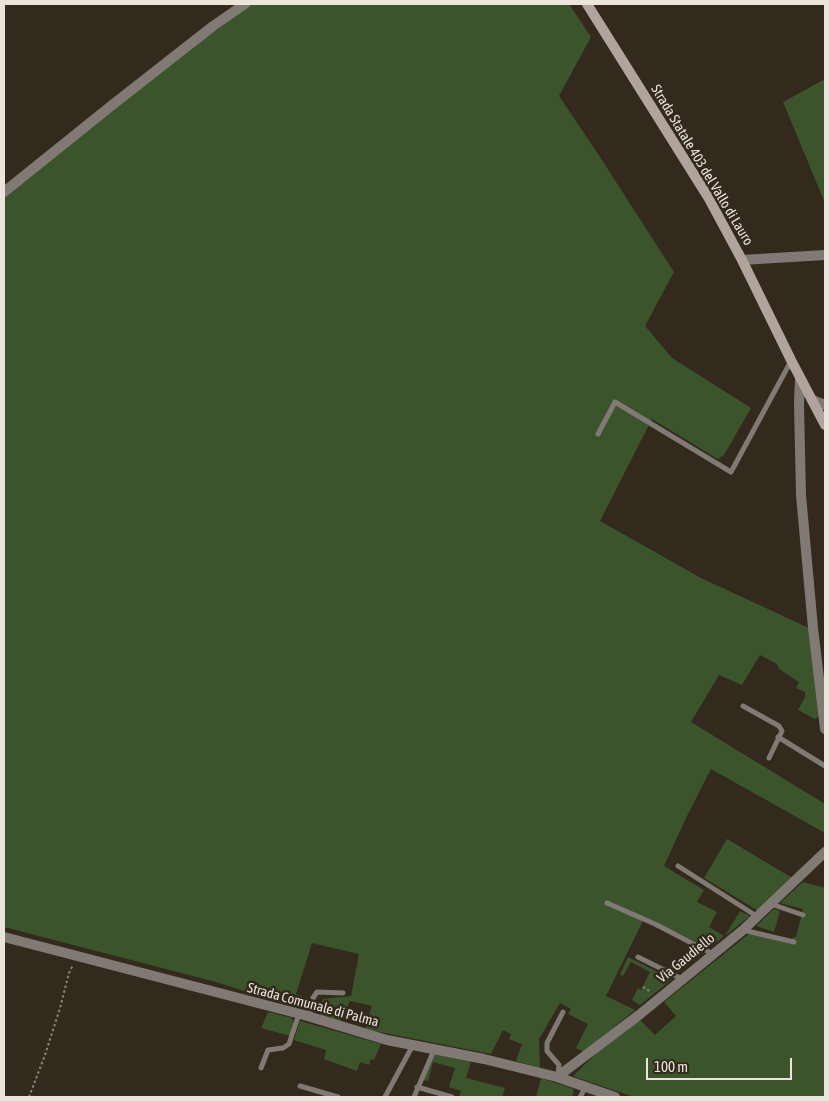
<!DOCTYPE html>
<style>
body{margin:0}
#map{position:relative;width:829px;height:1101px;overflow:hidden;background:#332a1d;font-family:"Asap Condensed",sans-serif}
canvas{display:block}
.frame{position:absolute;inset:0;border:5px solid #eae4db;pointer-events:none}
.scale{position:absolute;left:646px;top:1058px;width:146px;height:22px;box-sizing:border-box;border:2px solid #eae4db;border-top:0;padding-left:6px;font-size:15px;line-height:18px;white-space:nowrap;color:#eae4db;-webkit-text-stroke:4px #332a1d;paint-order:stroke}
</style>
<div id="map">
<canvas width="829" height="1101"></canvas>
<div class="frame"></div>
<div class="scale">100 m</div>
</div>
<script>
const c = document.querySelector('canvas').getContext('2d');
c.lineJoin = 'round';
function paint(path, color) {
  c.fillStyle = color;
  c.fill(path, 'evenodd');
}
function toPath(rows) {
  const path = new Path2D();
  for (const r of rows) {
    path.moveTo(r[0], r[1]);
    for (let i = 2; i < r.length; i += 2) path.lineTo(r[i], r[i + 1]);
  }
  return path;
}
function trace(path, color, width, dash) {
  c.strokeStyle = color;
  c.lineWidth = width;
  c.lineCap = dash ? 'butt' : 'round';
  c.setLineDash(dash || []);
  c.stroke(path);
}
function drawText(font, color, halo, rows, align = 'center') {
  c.font = font + ' "Asap Condensed",sans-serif';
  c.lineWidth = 5;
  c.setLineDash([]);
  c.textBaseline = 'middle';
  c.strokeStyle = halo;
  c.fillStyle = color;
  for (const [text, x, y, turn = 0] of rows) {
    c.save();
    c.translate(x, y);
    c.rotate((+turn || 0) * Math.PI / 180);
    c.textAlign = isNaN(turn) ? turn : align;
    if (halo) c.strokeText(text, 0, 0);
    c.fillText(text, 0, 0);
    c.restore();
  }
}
paint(toPath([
 [241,4,569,4,591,37,559,96,598,154,674,272,645,326,672,358,751,408,724,455,718,459,652,419,600,521,701,578,809,628,820,716,815,719,798,710,805,697,805,692,796,688,799,682,779,669,777,664,760,655,742,685,719,675,691,722,825,804,825,833,711,769,687,816,664,866,704,890,697,902,717,912,709,927,724,936,709,948,645,917,606,996,635,1010,584,1052,576,1048,588,1024,568,1014,571,1009,560,1003,539,1039,540,1068,516,1061,522,1044,509,1039,511,1034,503,1030,491,1054,365,1029,372,1006,350,1001,340,1022,320,1016,323,1005,321,1002,323,999,351,996,359,954,312,943,296,994,302,996,304,1009,300,1009,216,982,4,927,4,195],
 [825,79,825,203,783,102],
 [727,839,794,879,760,912,704,878],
 [803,882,825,888,825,1097,634,1097,575,1077,574,1075,612,1038,639,1019,655,1035,676,1016,664,1002,750,933,791,944,793,937,796,937,803,909,780,903],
 [774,909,780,911,774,932,756,926],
 [740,911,750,916,725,936],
 [628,957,672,979,640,1005,632,1000,638,988,641,990,650,972,631,962,623,976,620,974],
 [268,1012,292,1018,294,1024,290,1036,261,1028],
 [300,1021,346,1034,381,1044,374,1060,371,1059,369,1065,360,1062,357,1071,324,1059,326,1050,294,1040],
 [431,1053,471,1062,466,1078,505,1088,502,1097,459,1097,461,1091,449,1087,455,1068,433,1062,428,1081,423,1080],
 [541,1078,574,1089,572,1097,536,1097]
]), '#3b542b');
trace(toPath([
 [643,987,651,992],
 [29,1097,45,1055,60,1008,69,973,73,965]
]), '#898277', 2, [2.5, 2.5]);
trace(toPath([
 [598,434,615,402,731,472,791,361],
 [743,706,779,726,782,731,769,758],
 [778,737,825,766],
 [678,866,758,917],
 [607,903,655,924,713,954],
 [771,904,803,915],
 [743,930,794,942],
 [638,957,682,979],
 [305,1015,312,1010,313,998,317,992,343,993],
 [261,1068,268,1050,283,1048,289,1044,299,1014],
 [558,1074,559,1065,547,1051,547,1043,563,1012],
 [300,1086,338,1097],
 [417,1087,452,1097],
 [385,1097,413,1045],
 [414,1097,434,1050],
 [580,1097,585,1088]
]), '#807974', 5);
trace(toPath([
 [4,192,111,106,213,26,245,4],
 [742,260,825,255],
 [800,379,799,404,801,495,813,628,825,729],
 [812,400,825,405],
 [4,937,304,1015,387,1040,484,1059,557,1077,615,1097],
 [557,1077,639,1015,743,930,825,852]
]), '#807974', 10);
trace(toPath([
 [587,4,708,197,742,260,791,360,825,425]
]), '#b0a49c', 10);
drawText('14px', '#eae4db', '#332a1d', [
 ["Strada Statale 403 del Vallo di Lauro",702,165,59],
 ["Via Gaudiello",686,958,-39],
 ["Strada Comunale di Palma",313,1005,15]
]);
</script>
